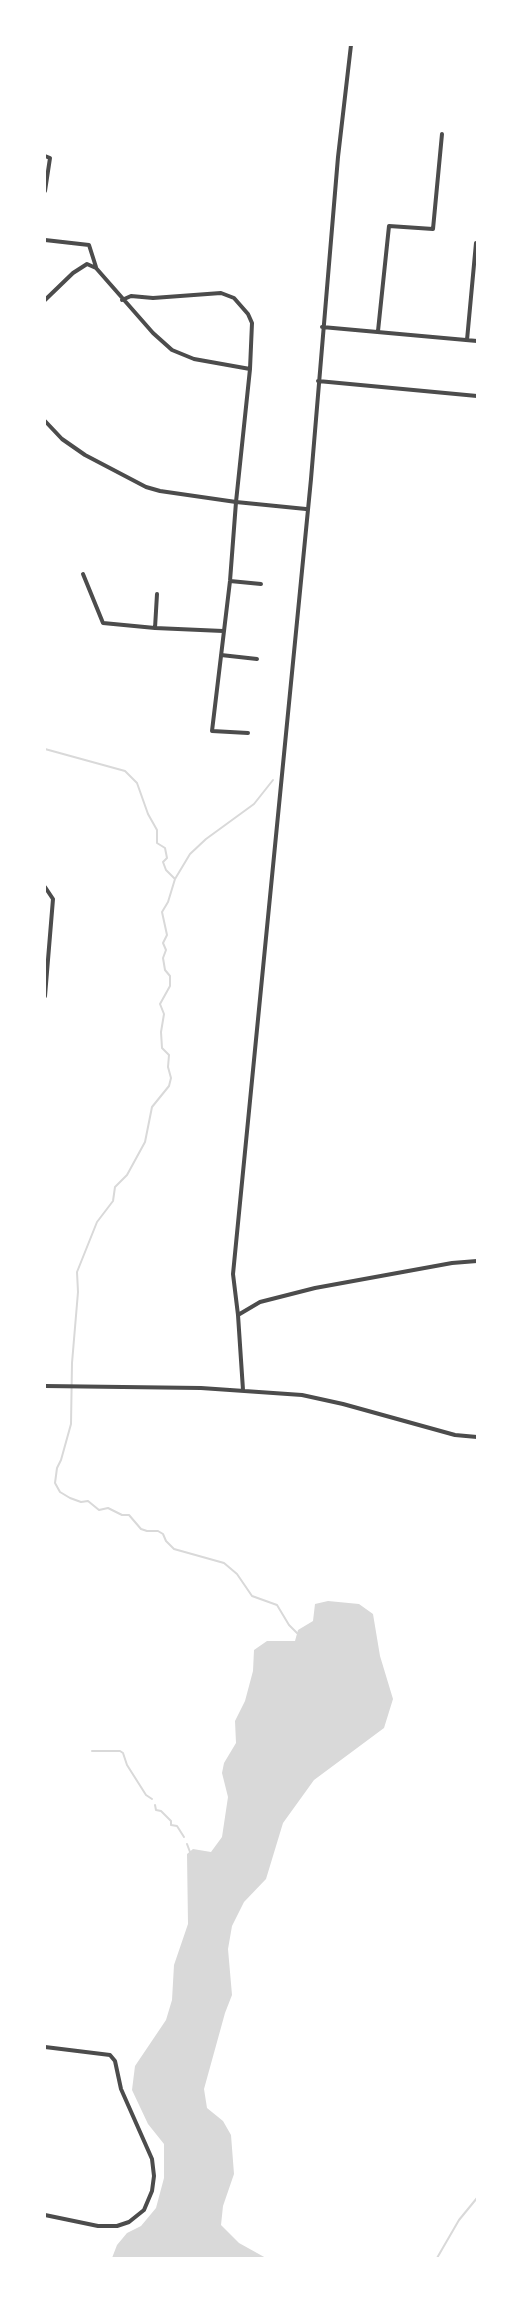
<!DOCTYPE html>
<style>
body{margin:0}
#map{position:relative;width:522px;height:2303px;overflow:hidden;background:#fff;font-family:Arial,sans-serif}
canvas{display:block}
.frame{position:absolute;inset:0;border:46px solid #fff;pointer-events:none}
</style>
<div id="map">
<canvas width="522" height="2303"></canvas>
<div class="frame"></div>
</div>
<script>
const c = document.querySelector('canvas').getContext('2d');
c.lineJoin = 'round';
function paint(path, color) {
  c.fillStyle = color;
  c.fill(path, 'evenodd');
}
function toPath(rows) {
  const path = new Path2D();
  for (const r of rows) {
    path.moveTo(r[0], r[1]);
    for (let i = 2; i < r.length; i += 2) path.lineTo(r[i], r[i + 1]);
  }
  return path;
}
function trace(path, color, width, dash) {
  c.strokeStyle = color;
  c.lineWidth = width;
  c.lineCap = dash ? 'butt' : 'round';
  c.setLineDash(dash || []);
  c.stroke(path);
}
paint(toPath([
 [328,1601,359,1604,373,1614,380,1656,393,1699,384,1728,314,1780,283,1823,266,1879,244,1902,232,1926,228,1949,232,1995,225,2013,204,2089,207,2108,223,2121,231,2135,234,2174,223,2206,221,2225,239,2243,266,2258,112,2258,117,2245,127,2233,141,2226,156,2208,164,2178,164,2144,148,2124,132,2090,135,2066,166,2020,172,2000,174,1965,188,1924,187,1854,193,1849,211,1852,222,1837,228,1797,222,1773,224,1763,236,1743,235,1721,245,1701,253,1671,254,1650,267,1641,295,1641,298,1630,313,1621,315,1604]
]), '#d9d9d9');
trace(toPath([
 [45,749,125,771,137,783,148,814,157,830,157,843,165,848,167,858,163,862,166,870,175,879,168,902,162,912,167,935,163,943,166,950,163,958,165,970,170,976,170,986,160,1004,164,1014,161,1032,162,1048,169,1055,168,1067,171,1078,169,1086,152,1107,145,1142,127,1175,115,1187,113,1201,97,1222,77,1272,78,1292,72,1363,71,1424,61,1460,57,1468,55,1483,60,1492,70,1498,81,1502,88,1501,99,1510,108,1508,122,1515,129,1515,141,1529,147,1531,158,1531,163,1534,166,1541,174,1549,224,1563,237,1574,252,1596,277,1605,289,1625,297,1633],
 [175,879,190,854,206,839,254,804,273,780],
 [92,1751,120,1751,123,1753,127,1765,146,1795,152,1799],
 [155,1805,156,1810,161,1811,171,1821,171,1825,177,1826,184,1837],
 [187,1844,190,1852],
 [437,2258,459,2220,477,2198]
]), '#d9d9d9', 2);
trace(toPath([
 [45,156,50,158,45,191],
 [45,240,89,245,96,267],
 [45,300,73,273,87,264,96,268,153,333,172,350,194,359,250,369],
 [122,300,131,296,153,298,221,293,234,298,248,314,252,323,250,369,236,502,230,581,212,731,248,733],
 [322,327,477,341],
 [378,331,389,226,433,229,442,134],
 [467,340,476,243],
 [318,381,477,396],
 [45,421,62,439,85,455,146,487,160,491,236,502,306,509],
 [83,574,103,623,155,628,223,631],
 [230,581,261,584],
 [155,628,157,594],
 [221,655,257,659],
 [45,887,53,899,45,996],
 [238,1315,260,1302,315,1288,452,1263,477,1261],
 [45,1386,201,1388,302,1395,343,1404,455,1435,477,1437],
 [243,1390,238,1315,233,1274,311,479,338,157,351,45],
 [45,2047,110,2055,115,2061,121,2089,152,2159,154,2176,152,2191,144,2210,129,2222,117,2226,98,2226,45,2215]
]), '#4c4c4c', 4);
</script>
